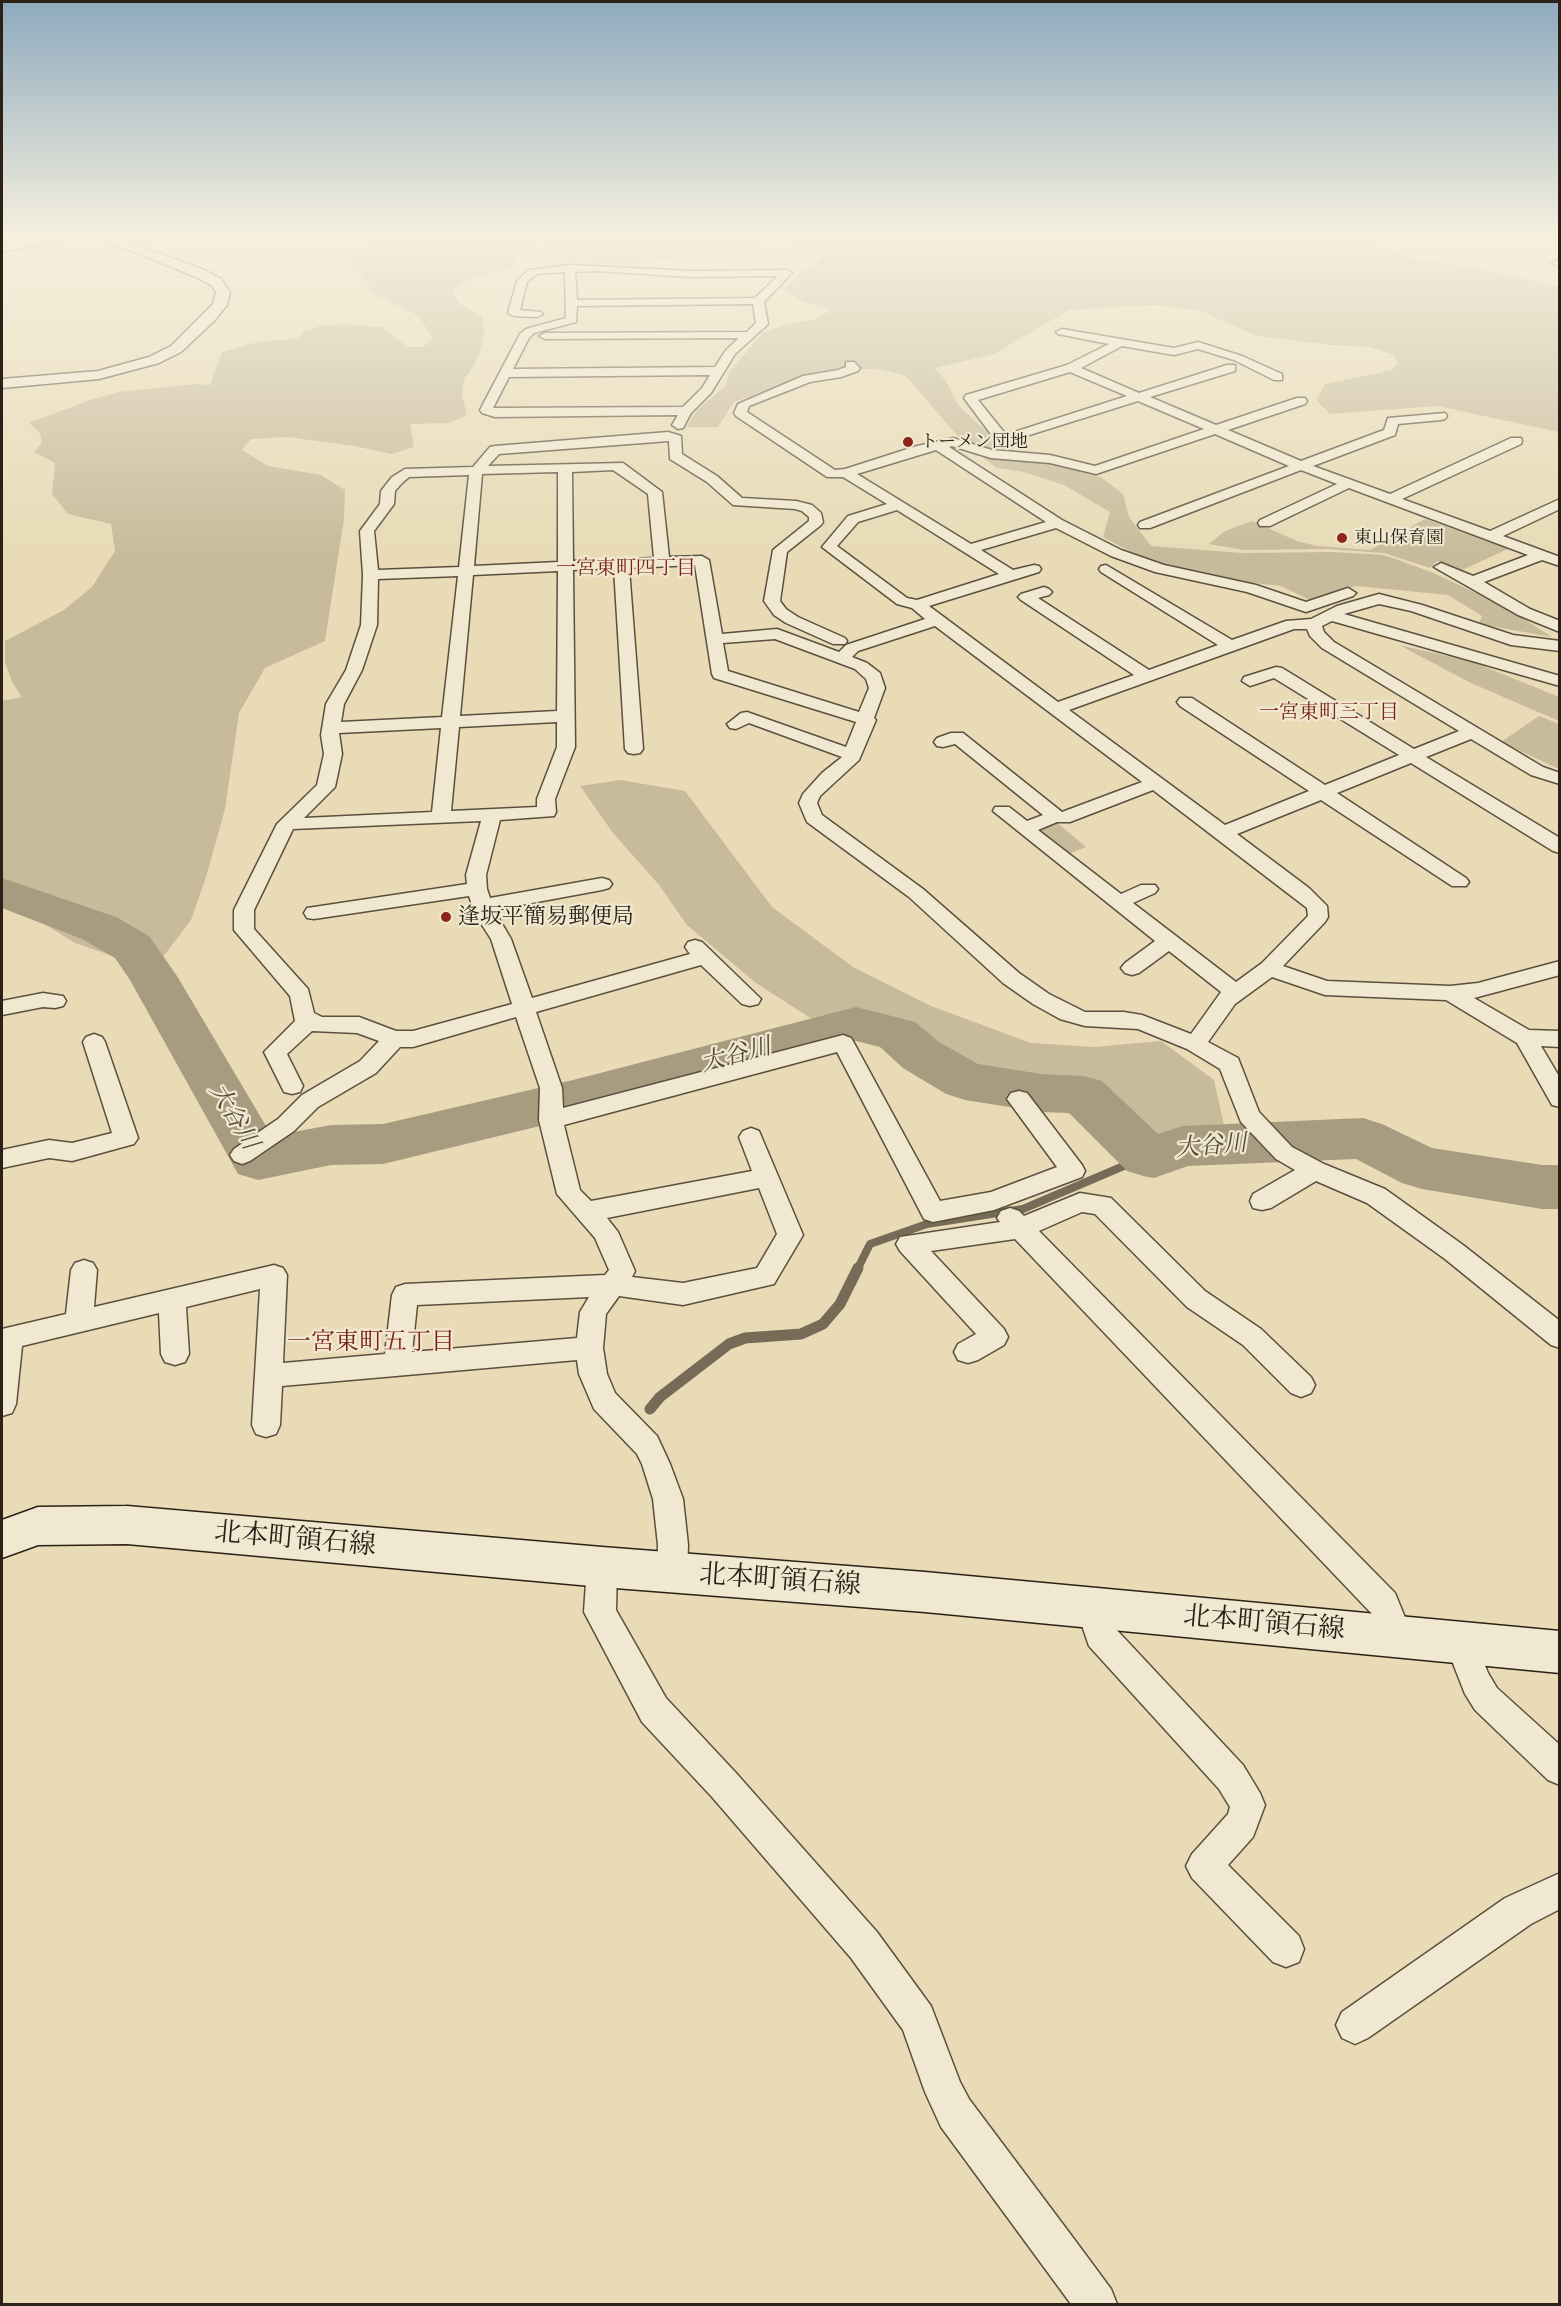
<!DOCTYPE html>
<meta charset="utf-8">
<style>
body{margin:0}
#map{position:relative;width:1561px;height:2306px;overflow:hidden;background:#e8dbb6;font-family:"Gentium Book Plus",serif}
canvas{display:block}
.frame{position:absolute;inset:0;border:3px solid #2c2117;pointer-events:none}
</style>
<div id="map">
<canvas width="1561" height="2306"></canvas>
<div class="frame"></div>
</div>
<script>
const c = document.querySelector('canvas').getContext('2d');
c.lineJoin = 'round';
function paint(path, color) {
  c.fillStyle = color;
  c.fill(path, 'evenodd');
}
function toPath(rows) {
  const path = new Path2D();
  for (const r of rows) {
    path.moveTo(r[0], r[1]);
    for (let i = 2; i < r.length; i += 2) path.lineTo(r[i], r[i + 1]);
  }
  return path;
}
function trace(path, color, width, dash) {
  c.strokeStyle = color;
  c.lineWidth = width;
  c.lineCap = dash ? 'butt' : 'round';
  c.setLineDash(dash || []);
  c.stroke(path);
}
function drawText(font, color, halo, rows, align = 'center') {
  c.font = font + ' "Gentium Book Plus","Noto Serif JP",serif';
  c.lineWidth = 4.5;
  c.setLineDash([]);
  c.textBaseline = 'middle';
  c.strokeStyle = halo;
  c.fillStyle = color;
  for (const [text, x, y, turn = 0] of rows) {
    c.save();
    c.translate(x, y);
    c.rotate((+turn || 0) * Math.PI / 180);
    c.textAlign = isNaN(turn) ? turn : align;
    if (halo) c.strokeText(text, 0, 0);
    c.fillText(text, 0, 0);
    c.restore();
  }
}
paint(toPath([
 [364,235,1347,235,1407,257,1491,271,1559,287,1559,432,1437,406,1330,414,1316,400,1325,384,1392,370,1398,363,1392,354,1370,347,1330,345,1257,336,1198,310,1154,305,1069,310,994,354,935,368,946,381,958,405,987,432,1023,457,1101,477,1123,494,1129,517,1151,546,1242,553,1333,552,1384,555,1431,572,1502,605,1552,637,1479,624,1482,616,1448,595,1356,586,1312,601,1281,586,1236,581,1181,571,1137,555,1103,537,1110,512,1064,485,1024,472,997,468,962,441,906,376,878,369,834,369,798,379,734,402,718,427,686,427,697,410,726,386,729,372,763,333,783,325,817,319,830,310,804,302,785,290,796,277,819,261,822,254,798,244,769,241,706,258,608,263,569,260,566,250,537,242,519,254,512,267,477,277,452,290,460,304,482,317,484,332,481,348,474,366,464,379,462,395,467,415,449,423,410,424,414,447,392,454,354,446,288,437,251,439,242,450,268,466,321,475,345,490,344,519,325,641,265,668,239,713,225,809,206,877,191,920,153,970,75,943,2,898,2,701,22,697,12,682,5,662,5,641,64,610,92,587,115,551,111,524,68,514,52,494,55,463,34,452,42,442,40,433,29,423,90,400,119,392,195,384,210,385,222,352,258,342,298,338,304,331,320,326,341,324,383,327,407,347,423,347,433,339,419,316,372,293,365,280,353,268,351,257,371,245],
 [1481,235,1559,235,1559,242,1516,241],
 [1425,519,1508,549,1462,570,1437,561,1430,568,1384,553,1328,549,1244,550,1209,544,1225,531,1252,521,1297,541,1317,546,1370,550],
 [1399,645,1473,662,1559,697,1559,721,1471,683],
 [1539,716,1559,724,1559,769,1501,742],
 [620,780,685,791,772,907,853,967,931,1006,1031,1043,1094,1047,1161,1041,1214,1080,1229,1148,1139,1152,1066,1111,942,1063,890,1036,812,1019,756,983,687,925,659,885,613,833,580,786],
 [1055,821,1086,847,1066,855,1034,831]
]), '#c8bb9b');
trace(toPath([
 [857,1270,870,1244,927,1224,1023,1209,1147,1156]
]), '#766b56', 8);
trace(toPath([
 [650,1409,660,1397,729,1344,745,1338,801,1334,823,1324,840,1304,858,1268]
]), '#766b56', 11);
paint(toPath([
 [2,878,116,917,149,936,177,976,272,1136,331,1125,383,1124,573,1080,856,1007,915,1022,939,1042,978,1064,1041,1074,1083,1076,1102,1081,1158,1134,1183,1126,1363,1118,1382,1124,1432,1148,1542,1165,1560,1165,1560,1209,1542,1209,1422,1189,1402,1183,1356,1159,1188,1166,1154,1178,1147,1177,1127,1171,1069,1113,1041,1112,965,1100,946,1094,903,1068,880,1047,856,1041,573,1118,383,1164,331,1165,258,1180,238,1174,130,980,115,958,82,939,2,908,2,878]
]), '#a89c80');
const minor = toPath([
 [1557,260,1560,261,1560,267,1552,263,1557,260],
 [570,265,692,271,787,270,792,273,764,302,768,324,766,326,735,354,711,393,691,413,683,428,678,429,672,425,678,415,495,417,482,413,480,410,520,334,526,329,566,318,565,272,537,274,527,282,520,310,541,312,543,314,537,317,514,316,508,313,517,281,529,270,570,265],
 [597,271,692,277,778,276,755,298,577,300,575,272,597,271],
 [753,304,756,323,747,332,545,333,539,336,545,339,739,338,726,350,715,367,513,369,529,338,534,333,576,322,577,306,753,304],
 [710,375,702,388,683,407,493,408,509,377,710,375],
 [1062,329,1174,348,1198,342,1242,356,1282,374,1282,380,1274,380,1234,360,1198,349,1174,355,1122,346,1081,368,1139,393,1227,365,1235,365,1235,371,1150,397,1216,425,1297,398,1305,398,1307,401,1305,404,1228,430,1301,461,1384,430,1388,418,1445,413,1447,416,1445,419,1441,420,1398,424,1395,435,1313,466,1390,494,1511,438,1521,438,1522,441,1521,444,1402,499,1490,531,1560,499,1560,509,1503,536,1560,557,1560,566,1542,560,1484,582,1530,609,1560,621,1560,632,1518,615,1434,567,1441,563,1473,576,1528,555,1349,488,1270,526,1260,526,1258,523,1260,520,1337,484,1301,470,1150,528,1140,528,1138,525,1140,522,1289,466,1215,434,1096,474,1050,463,991,458,952,446,949,447,1062,520,1121,550,1164,565,1256,585,1306,602,1348,588,1356,593,1353,596,1306,612,1247,592,1155,572,1111,556,1056,528,981,550,1013,570,1034,565,1039,566,1041,569,1039,572,929,606,1058,702,1134,675,1021,600,1018,597,1021,594,1044,587,1049,589,1052,592,1049,595,1038,598,1149,670,1218,645,1101,572,1099,569,1101,566,1106,565,1232,640,1286,621,1311,619,1337,606,1379,594,1422,605,1513,635,1560,641,1560,651,1511,645,1411,611,1379,604,1344,614,1560,676,1560,686,1332,621,1322,626,1324,632,1334,642,1543,767,1560,773,1560,784,1531,775,1471,739,1426,757,1560,838,1560,853,1553,851,1411,763,1337,793,1466,878,1469,882,1466,886,1452,886,1321,800,1237,834,1309,888,1327,906,1328,917,1325,922,1283,966,1327,981,1450,986,1478,983,1560,961,1560,975,1474,998,1529,1030,1560,1031,1560,1047,1541,1046,1560,1078,1560,1107,1552,1105,1517,1043,1446,1000,1325,995,1272,977,1235,1004,1208,1042,1238,1058,1259,1112,1292,1147,1324,1164,1385,1189,1463,1245,1560,1321,1560,1348,1551,1345,1445,1259,1367,1203,1316,1181,1271,1208,1262,1210,1253,1208,1250,1201,1253,1194,1295,1170,1276,1159,1241,1122,1220,1069,1187,1049,1138,1029,1085,1026,1060,1019,1033,1004,1003,983,909,897,807,822,799,803,803,794,822,773,842,757,749,723,736,729,730,728,727,724,741,713,747,712,846,747,856,722,714,678,712,674,695,565,629,568,643,749,640,753,634,754,628,753,625,749,614,568,573,570,575,747,555,799,556,812,554,816,500,820,486,875,487,889,490,898,602,878,609,880,612,884,609,888,602,890,494,910,511,939,532,998,690,954,685,947,688,942,695,940,702,942,761,999,758,1004,750,1006,742,1004,701,965,536,1012,562,1088,563,1108,843,1035,851,1038,854,1043,940,1201,991,1192,1057,1167,1007,1099,1011,1093,1019,1091,1027,1093,1082,1165,1085,1171,1082,1177,994,1210,933,1222,924,1219,837,1052,564,1125,580,1190,591,1201,752,1171,739,1137,743,1131,751,1128,759,1131,803,1235,774,1284,683,1305,619,1296,606,1314,603,1348,607,1374,615,1393,657,1436,670,1464,683,1499,688,1545,687,1573,683,1583,672,1587,661,1583,657,1573,658,1545,653,1499,642,1464,637,1454,594,1409,579,1374,577,1360,282,1386,280,1425,276,1434,266,1437,256,1434,252,1425,260,1289,186,1307,189,1354,185,1362,175,1365,165,1362,161,1354,159,1313,22,1346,16,1404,12,1413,2,1416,2,1329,66,1314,71,1270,75,1263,84,1260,93,1263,97,1270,94,1307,274,1265,283,1268,287,1275,283,1363,385,1354,392,1295,396,1287,405,1284,605,1275,609,1270,595,1238,557,1194,539,1120,540,1088,516,1017,413,1047,400,1047,376,1073,318,1107,294,1131,250,1161,242,1164,234,1161,230,1155,234,1149,278,1119,302,1095,360,1061,379,1041,357,1033,312,1031,287,1054,303,1086,300,1092,292,1094,284,1092,264,1052,295,1021,290,996,234,930,234,910,277,824,317,785,324,754,321,735,326,704,346,670,361,625,363,575,360,531,380,504,381,491,392,477,405,469,473,467,490,447,495,446,668,432,681,436,682,454,717,476,742,498,796,501,812,505,821,513,823,522,821,525,787,552,780,601,786,609,798,617,845,638,847,641,845,644,833,644,786,623,774,615,764,601,773,550,809,521,809,517,802,511,795,509,733,505,707,482,670,459,669,441,499,454,488,466,623,463,662,492,669,557,702,556,709,560,722,634,777,629,839,652,846,645,925,619,912,608,897,604,822,547,848,516,887,504,843,477,827,477,736,416,734,413,738,404,803,376,838,370,846,367,846,362,854,362,860,368,858,371,841,377,810,382,749,406,747,412,835,470,845,469,917,446,953,438,992,450,1050,455,1095,466,1204,429,1138,401,1007,442,993,437,964,398,966,395,1067,365,1109,344,1058,334,1056,332,1062,329],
 [1070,372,1127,396,1008,434,1003,431,978,400,1070,372],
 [936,450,1046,522,971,544,857,474,936,450],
 [613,470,648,494,654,558,573,561,572,472,613,470],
 [558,472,558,562,474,566,482,474,558,472],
 [469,475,459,567,378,570,374,531,394,504,395,491,402,483,409,477,469,475],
 [897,510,999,574,917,600,907,598,837,546,858,522,897,510],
 [558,571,557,711,460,716,473,575,558,571],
 [458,576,442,717,341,722,344,704,362,670,377,625,378,579,458,576],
 [935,626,1142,782,1062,812,963,733,951,733,937,738,934,742,937,746,943,747,955,744,1043,815,1027,821,1009,807,995,807,993,811,1155,941,1125,963,1121,968,1125,973,1132,975,1139,973,1169,951,1221,992,1191,1034,1142,1015,1124,1012,1085,1012,1049,994,1019,973,923,889,822,815,817,803,820,796,859,760,876,720,874,718,885,688,880,673,867,663,852,657,858,651,935,626],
 [1294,629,1307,629,1310,636,1322,648,1459,731,1414,749,1282,668,1276,667,1244,677,1242,681,1250,686,1274,678,1399,755,1325,785,1192,698,1180,698,1177,702,1180,706,1309,791,1225,825,1069,710,1294,629],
 [775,639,855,669,866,679,869,688,859,712,728,671,723,643,775,639],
 [557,722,557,747,537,799,537,807,451,811,459,727,557,722],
 [441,728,432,812,304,818,335,787,342,754,339,733,441,728],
 [1153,790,1307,908,1308,916,1262,963,1236,982,1133,903,1155,893,1158,889,1155,885,1141,885,1121,894,1038,830,1057,822,1070,822,1153,790],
 [481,821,466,875,467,884,314,907,307,908,304,913,307,918,314,919,469,896,475,914,491,939,512,1004,413,1031,396,1031,359,1017,322,1017,314,1013,308,989,254,929,254,910,293,829,481,821],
 [759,1188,777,1234,757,1268,683,1283,632,1277,635,1271,618,1232,607,1218,759,1188],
 [589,1297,580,1312,577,1338,412,1352,417,1305,589,1297],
 [43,993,63,996,66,1001,63,1006,55,1008,43,1007,2,1015,2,1001,43,993],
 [94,1034,102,1037,105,1042,138,1138,134,1144,72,1161,49,1158,2,1168,2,1150,49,1140,72,1143,112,1133,83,1042,86,1037,94,1034],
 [1080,1193,1111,1198,1205,1291,1261,1329,1311,1377,1315,1385,1311,1393,1301,1397,1291,1393,1243,1345,1187,1307,1095,1214,1082,1212,1039,1231,1395,1593,1413,1637,1408,1648,1397,1652,1386,1648,1372,1614,1015,1239,931,1251,1004,1329,1008,1337,1004,1345,978,1360,968,1363,958,1360,954,1352,958,1344,976,1334,900,1251,896,1244,900,1237,1000,1222,997,1218,1001,1211,1010,1208,1019,1211,1024,1216,1080,1193],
 [602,1553,613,1557,617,1567,616,1610,666,1698,736,1773,877,1932,931,2006,960,2082,969,2099,1074,2239,1111,2289,1117,2304,1071,2304,941,2127,925,2092,903,2030,851,1958,712,1797,642,1722,584,1612,587,1567,591,1557,602,1553],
 [1092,1593,1103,1597,1113,1626,1243,1765,1260,1793,1265,1805,1253,1837,1228,1865,1299,1936,1304,1949,1299,1962,1286,1967,1273,1962,1192,1878,1186,1866,1192,1854,1228,1814,1230,1807,1219,1789,1089,1646,1076,1608,1081,1597,1092,1593],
 [1461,1628,1472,1632,1488,1673,1497,1688,1560,1745,1560,1785,1548,1780,1475,1710,1465,1694,1445,1643,1450,1632,1461,1628],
 [1560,1873,1560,1909,1531,1924,1368,2038,1355,2044,1342,2038,1336,2025,1342,2012,1505,1898,1560,1873]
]);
const tertiary = toPath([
 [45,235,69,235,63,239,2,252,2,244,45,235],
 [92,235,110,235,204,270,221,279,230,292,227,305,214,321,181,352,159,363,99,379,2,388,2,379,98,371,149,357,171,346,213,304,216,292,211,285,194,276,92,235]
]);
const secondary = toPath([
 [127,1506,602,1547,925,1572,1560,1631,1560,1673,925,1612,602,1587,127,1544,38,1545,2,1558,2,1520,38,1507,127,1506]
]);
trace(minor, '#5b503f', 3);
trace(tertiary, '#5b503f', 3);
trace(secondary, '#2c2117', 3);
paint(minor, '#f0e8d0');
paint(tertiary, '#f0e8d0');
paint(secondary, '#f0e8d0');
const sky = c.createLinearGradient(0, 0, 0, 558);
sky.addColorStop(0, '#8eaabe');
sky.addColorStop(0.42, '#f5efde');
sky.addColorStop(1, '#f5efde00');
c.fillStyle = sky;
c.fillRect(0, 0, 1561, 558);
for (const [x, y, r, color] of [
 [908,442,6,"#8f2418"],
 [1342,538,6,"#8f2418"],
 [446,917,6,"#8f2418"]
]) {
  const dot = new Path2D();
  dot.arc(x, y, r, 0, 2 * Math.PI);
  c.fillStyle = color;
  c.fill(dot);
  trace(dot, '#f0e8d0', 2);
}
drawText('18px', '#2c2117', '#f0e8d0', [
 ["トーメン団地",920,442],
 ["東山保育園",1354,538]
], 'left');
drawText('20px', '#7a1f14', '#f0e8d0', [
 ["一宮東町四丁目",626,569],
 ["一宮東町三丁目",1329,713]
]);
drawText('22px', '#2c2117', '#f0e8d0', [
 ["逢坂平簡易郵便局",458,917]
], 'left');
drawText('italic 24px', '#574c3c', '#f0e8d0', [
 ["大谷川",736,1056,-15],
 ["大谷川",233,1117,59],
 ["大谷川",1211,1147,-5]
]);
drawText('24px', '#7a1f14', '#f0e8d0', [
 ["一宮東町五丁目",371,1343]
]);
drawText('27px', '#2c2117', '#f0e8d0', [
 ["北本町領石線",295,1540,5],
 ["北本町領石線",780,1581,4],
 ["北本町領石線",1264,1624,5]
]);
</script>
